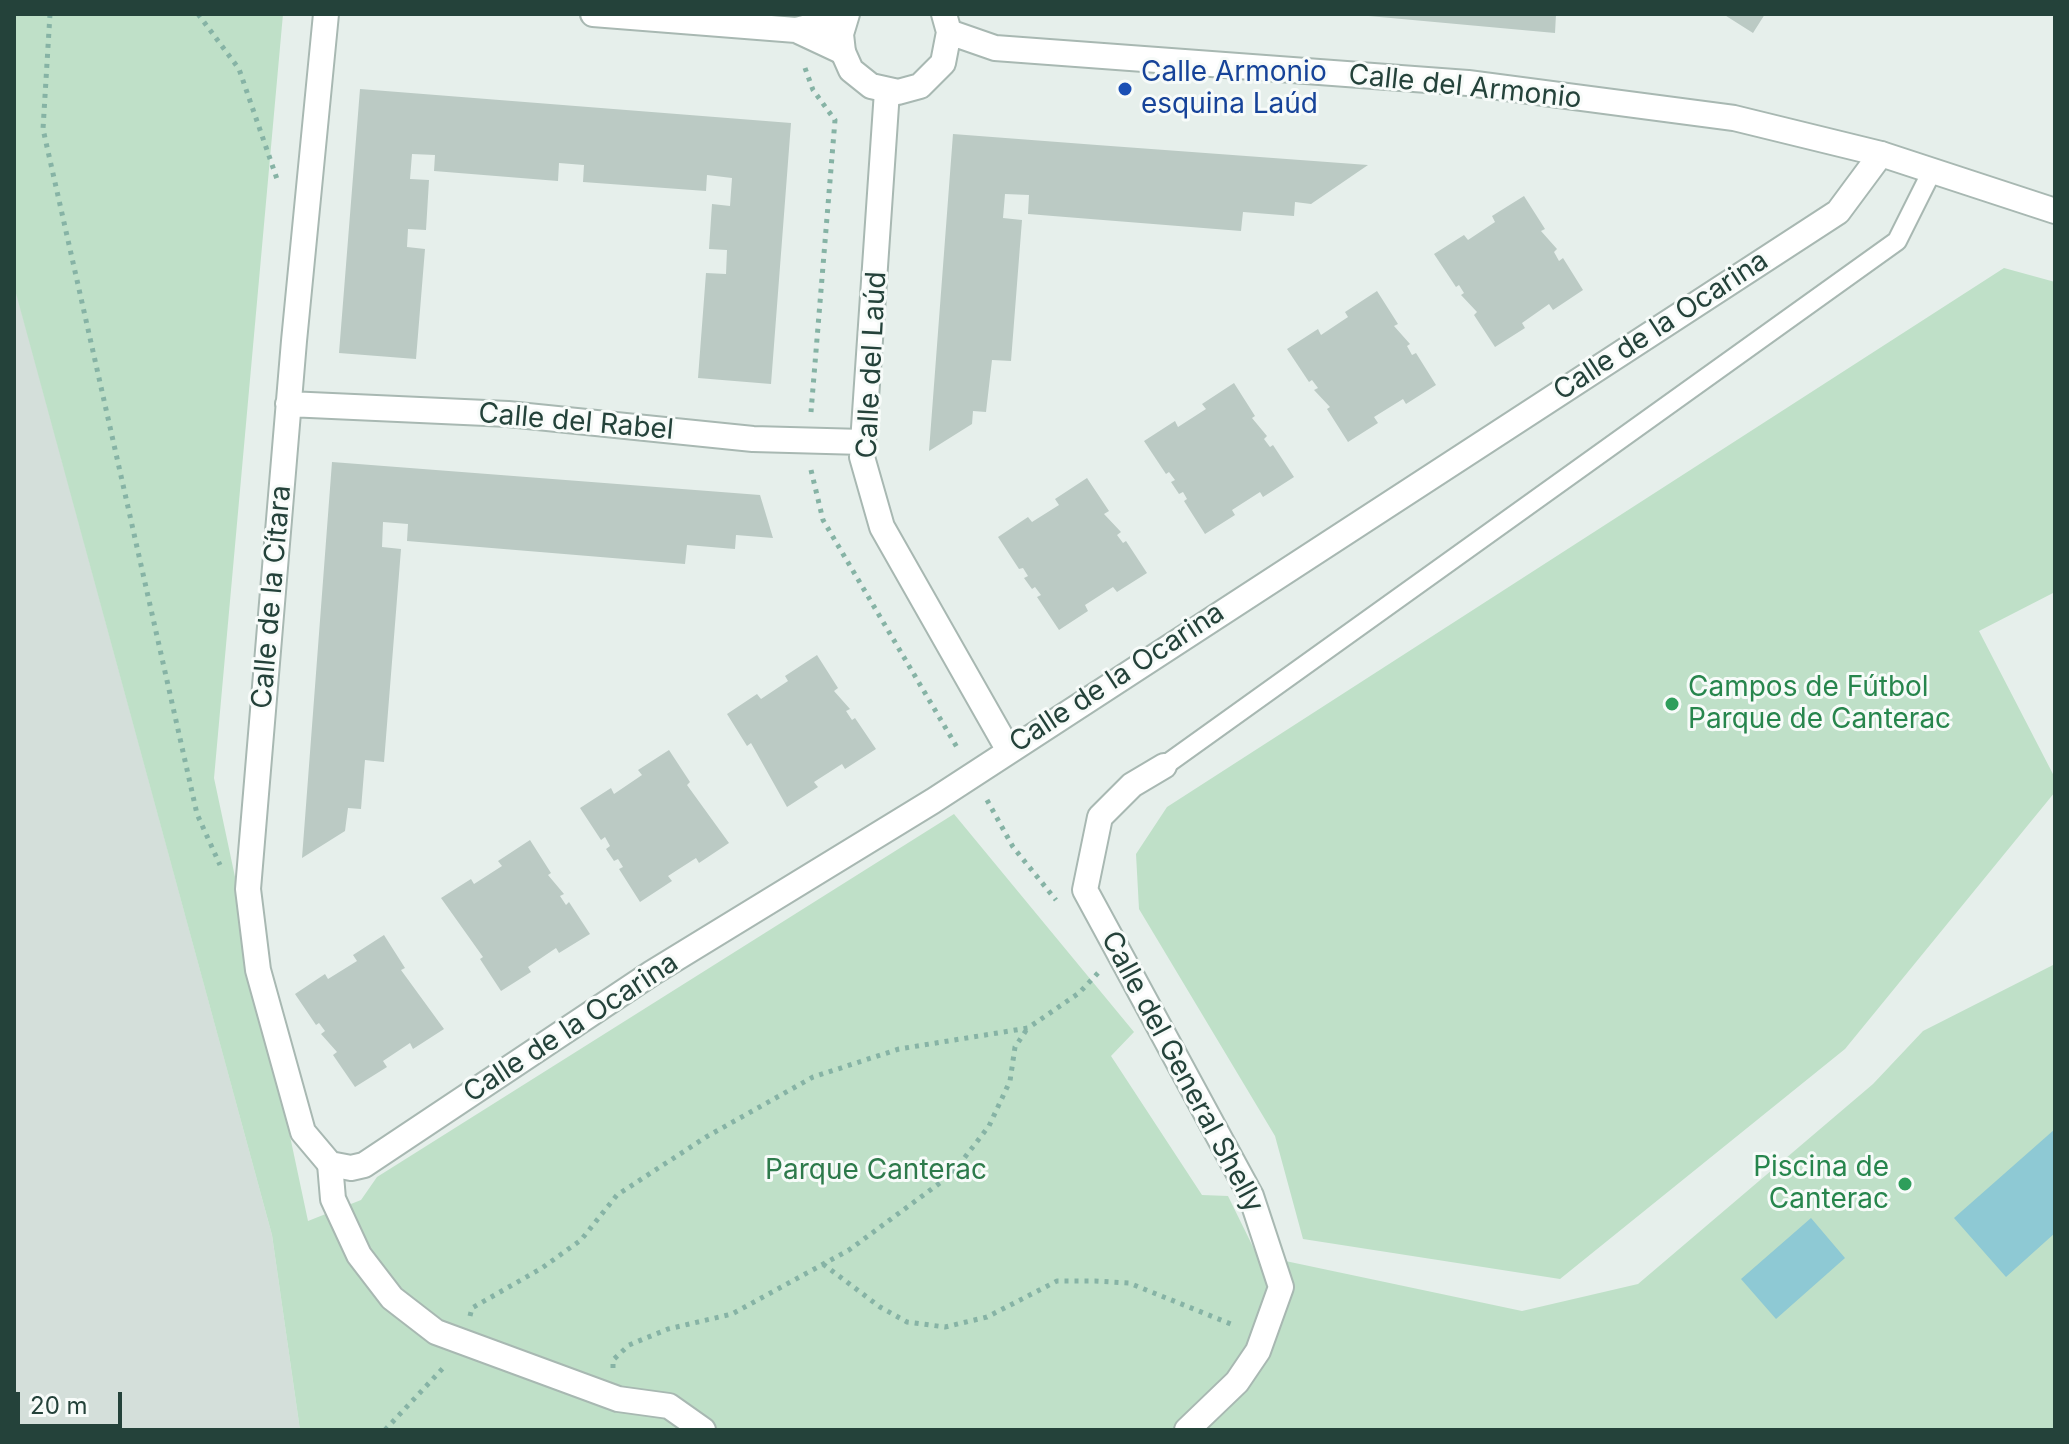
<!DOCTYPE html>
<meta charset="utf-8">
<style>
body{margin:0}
#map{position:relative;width:2069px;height:1444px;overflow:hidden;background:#e6efeb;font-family:Inter,sans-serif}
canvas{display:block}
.frame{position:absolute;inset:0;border:16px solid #24423a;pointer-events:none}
.scale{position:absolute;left:16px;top:1392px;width:106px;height:36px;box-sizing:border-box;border:4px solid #24423a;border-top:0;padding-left:10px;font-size:24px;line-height:28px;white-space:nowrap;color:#24423a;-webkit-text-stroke:6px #f7fbf9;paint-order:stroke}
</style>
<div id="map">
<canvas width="2069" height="1444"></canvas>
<div class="frame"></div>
<div class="scale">20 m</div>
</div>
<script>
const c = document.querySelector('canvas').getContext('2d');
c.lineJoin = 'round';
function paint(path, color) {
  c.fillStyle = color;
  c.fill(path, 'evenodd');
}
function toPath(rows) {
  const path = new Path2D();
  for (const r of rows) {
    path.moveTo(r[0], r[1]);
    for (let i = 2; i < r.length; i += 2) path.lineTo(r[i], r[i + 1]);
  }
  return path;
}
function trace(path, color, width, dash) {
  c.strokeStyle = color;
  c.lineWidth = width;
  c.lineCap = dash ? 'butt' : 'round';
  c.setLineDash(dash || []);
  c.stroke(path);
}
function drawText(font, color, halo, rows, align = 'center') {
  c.font = font + ' Inter,sans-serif';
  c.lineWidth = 6;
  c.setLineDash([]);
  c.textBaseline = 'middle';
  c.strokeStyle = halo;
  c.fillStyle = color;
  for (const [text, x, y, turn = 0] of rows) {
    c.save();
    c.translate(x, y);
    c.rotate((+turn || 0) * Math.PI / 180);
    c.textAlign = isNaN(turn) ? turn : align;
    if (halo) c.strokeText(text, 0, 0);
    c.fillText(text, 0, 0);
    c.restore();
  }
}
paint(toPath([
 [14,284,272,1235,300,1430,14,1430]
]), '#d4dfda');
paint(toPath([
 [14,14,283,14,214,778,308,1221,361,1200,377,1177,954,814,1134,1032,1111,1056,1202,1195,1228,1196,1257,1255,1522,1311,1638,1284,1873,1084,1923,1031,2055,964,2055,1430,300,1430,272,1235,14,286],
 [2004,268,2055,282,2055,592,1979,631,2055,778,2055,792,1845,1049,1560,1279,1303,1239,1275,1136,1139,909,1136,854,1167,807]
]), '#bfe0c8');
paint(toPath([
 [2055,1129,2055,1233,2006,1277,1954,1218],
 [1811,1218,1845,1258,1776,1319,1741,1279]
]), '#8ec9d4');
paint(toPath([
 [1347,14,1556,14,1555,33],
 [1723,14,1765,14,1753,33],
 [360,89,791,123,771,384,698,378,706,273,726,274,727,250,709,249,712,204,730,206,732,178,707,175,706,191,583,182,584,165,559,163,558,181,434,171,435,155,412,154,410,179,429,180,426,230,408,229,407,247,425,249,416,359,339,353],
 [953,134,1097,145,1368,165,1311,204,1295,202,1294,216,1243,212,1241,231,1028,214,1029,195,1005,194,1003,218,1022,220,1011,361,992,360,986,412,973,411,972,424,929,451],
 [1524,196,1545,229,1541,231,1557,249,1554,252,1559,261,1563,258,1583,290,1553,310,1549,304,1522,323,1525,328,1495,347,1474,315,1477,312,1461,295,1464,293,1459,285,1456,287,1434,254,1464,235,1468,240,1495,222,1492,216],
 [1377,291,1398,324,1394,326,1410,344,1407,346,1412,355,1416,353,1436,385,1406,404,1403,399,1374,417,1378,423,1348,442,1327,409,1330,407,1314,390,1318,388,1312,380,1309,382,1287,349,1318,329,1321,335,1348,317,1345,312],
 [1234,383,1255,416,1252,418,1267,436,1264,439,1270,447,1273,445,1294,477,1263,497,1260,492,1232,510,1235,515,1205,534,1184,501,1187,499,1183,492,1179,494,1171,482,1175,480,1169,472,1166,474,1144,441,1175,421,1178,427,1206,409,1202,404],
 [332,462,760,495,773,538,736,535,735,549,687,545,685,564,407,541,408,524,383,522,382,547,401,549,384,762,365,760,361,809,348,808,345,831,302,858],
 [1087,478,1109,511,1104,514,1121,532,1117,535,1123,543,1126,541,1147,573,1117,592,1113,587,1085,605,1088,611,1059,630,1037,597,1041,595,1035,587,1032,589,1024,578,1028,576,1023,568,1019,569,998,537,1028,517,1032,522,1059,505,1055,499],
 [817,655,838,688,834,691,850,709,846,711,852,720,855,718,876,749,845,769,842,764,814,782,818,787,787,807,751,743,747,746,727,714,757,694,761,699,788,681,785,676],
 [669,750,690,782,687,785,729,843,699,863,696,858,668,876,672,881,640,902,619,869,623,867,618,859,614,861,606,849,610,846,605,837,601,840,580,808,611,788,614,794,642,775,638,770],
 [530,840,551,873,548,875,564,894,560,896,566,905,569,902,590,934,559,953,556,948,528,967,531,972,501,991,480,959,483,957,441,898,471,879,474,884,502,866,498,861],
 [384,935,405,968,401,970,444,1029,413,1049,410,1043,383,1061,387,1067,355,1087,333,1055,337,1052,321,1034,325,1031,319,1023,316,1025,295,994,325,974,328,979,357,961,353,955]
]), '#bbcac4');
const service = toPath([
 [1164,766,1897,241,1932,171]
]);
const pedestrian = toPath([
 [330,1164,333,1199,359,1255,392,1298,436,1332,618,1399,669,1406,703,1430]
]);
const minor = toPath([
 [326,14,294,341,248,889,258,970,303,1132,330,1164,351,1168,364,1165,652,973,933,801,1838,212,1881,154],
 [593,14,796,30,845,17],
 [796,30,843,52],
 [887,91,862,457,882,527,1008,749],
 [288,404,508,414,753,439,863,442],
 [1164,766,1132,785,1100,817,1085,890,1251,1196,1281,1287,1258,1351,1237,1382,1187,1430]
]);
const tertiary = toPath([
 [847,14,841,34,843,52,851,70,871,86,898,92,920,86,943,63,949,32,944,14],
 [949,32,995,48,1468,83,1734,118,1881,154,2055,211]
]);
trace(service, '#a8b8b2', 22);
trace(pedestrian, '#a8b8b2', 28);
trace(minor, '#a8b8b2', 28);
trace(tertiary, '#a8b8b2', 28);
trace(toPath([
 [50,14,43,129,197,814,220,865],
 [198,14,239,69,277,179,280,180],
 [805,68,813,90,835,120,811,412],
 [811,470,823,520,958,749],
 [987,800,1013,847,1056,900],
 [823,1264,880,1307,907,1322,945,1327,987,1317,1057,1281,1095,1281,1129,1283,1236,1326],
 [470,1316,472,1308,542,1268,581,1240,617,1195,706,1137,813,1077,899,1049,1028,1028,1079,993,1098,973],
 [613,1368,613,1360,629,1345,668,1329,732,1314,849,1250,952,1174,989,1126,1010,1081,1015,1047,1027,1029],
 [385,1430,444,1367]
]), '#86b3a5', 5, [4, 6]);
trace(service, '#fff', 18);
trace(pedestrian, '#fff', 24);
trace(minor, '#fff', 24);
trace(tertiary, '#fff', 24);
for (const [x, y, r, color] of [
 [1125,89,8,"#1a4fb4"],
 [1672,704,8,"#2e9e5b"],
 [1905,1184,8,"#2e9e5b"]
]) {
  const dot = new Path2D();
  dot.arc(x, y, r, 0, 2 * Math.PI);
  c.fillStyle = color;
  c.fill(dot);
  trace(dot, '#f7fbf9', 3);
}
drawText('28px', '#164399', '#f7fbf9', [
 ["Calle Armonio",1141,73],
 ["esquina Laúd",1141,105]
], 'left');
drawText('28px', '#24423a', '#f7fbf9', [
 ["Calle del Armonio",1465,87,6],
 ["Calle de la Ocarina",1661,326,-33],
 ["Calle del Laúd",872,365,-87],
 ["Calle del Rabel",576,422,5],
 ["Calle de la Cítara",272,597,-85],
 ["Calle de la Ocarina",1117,678,-33],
 ["Calle de la Ocarina",571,1028,-33],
 ["Calle del General Shelly",1182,1072,62]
]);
drawText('28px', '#27864d', '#f7fbf9', [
 ["Campos de Fútbol",1688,688],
 ["Parque de Canterac",1688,720],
 ["Piscina de",1889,1168,"right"],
 ["Canterac",1889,1200,"right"]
], 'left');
drawText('28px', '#2d7a4b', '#f7fbf9', [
 ["Parque Canterac",876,1171]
]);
</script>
